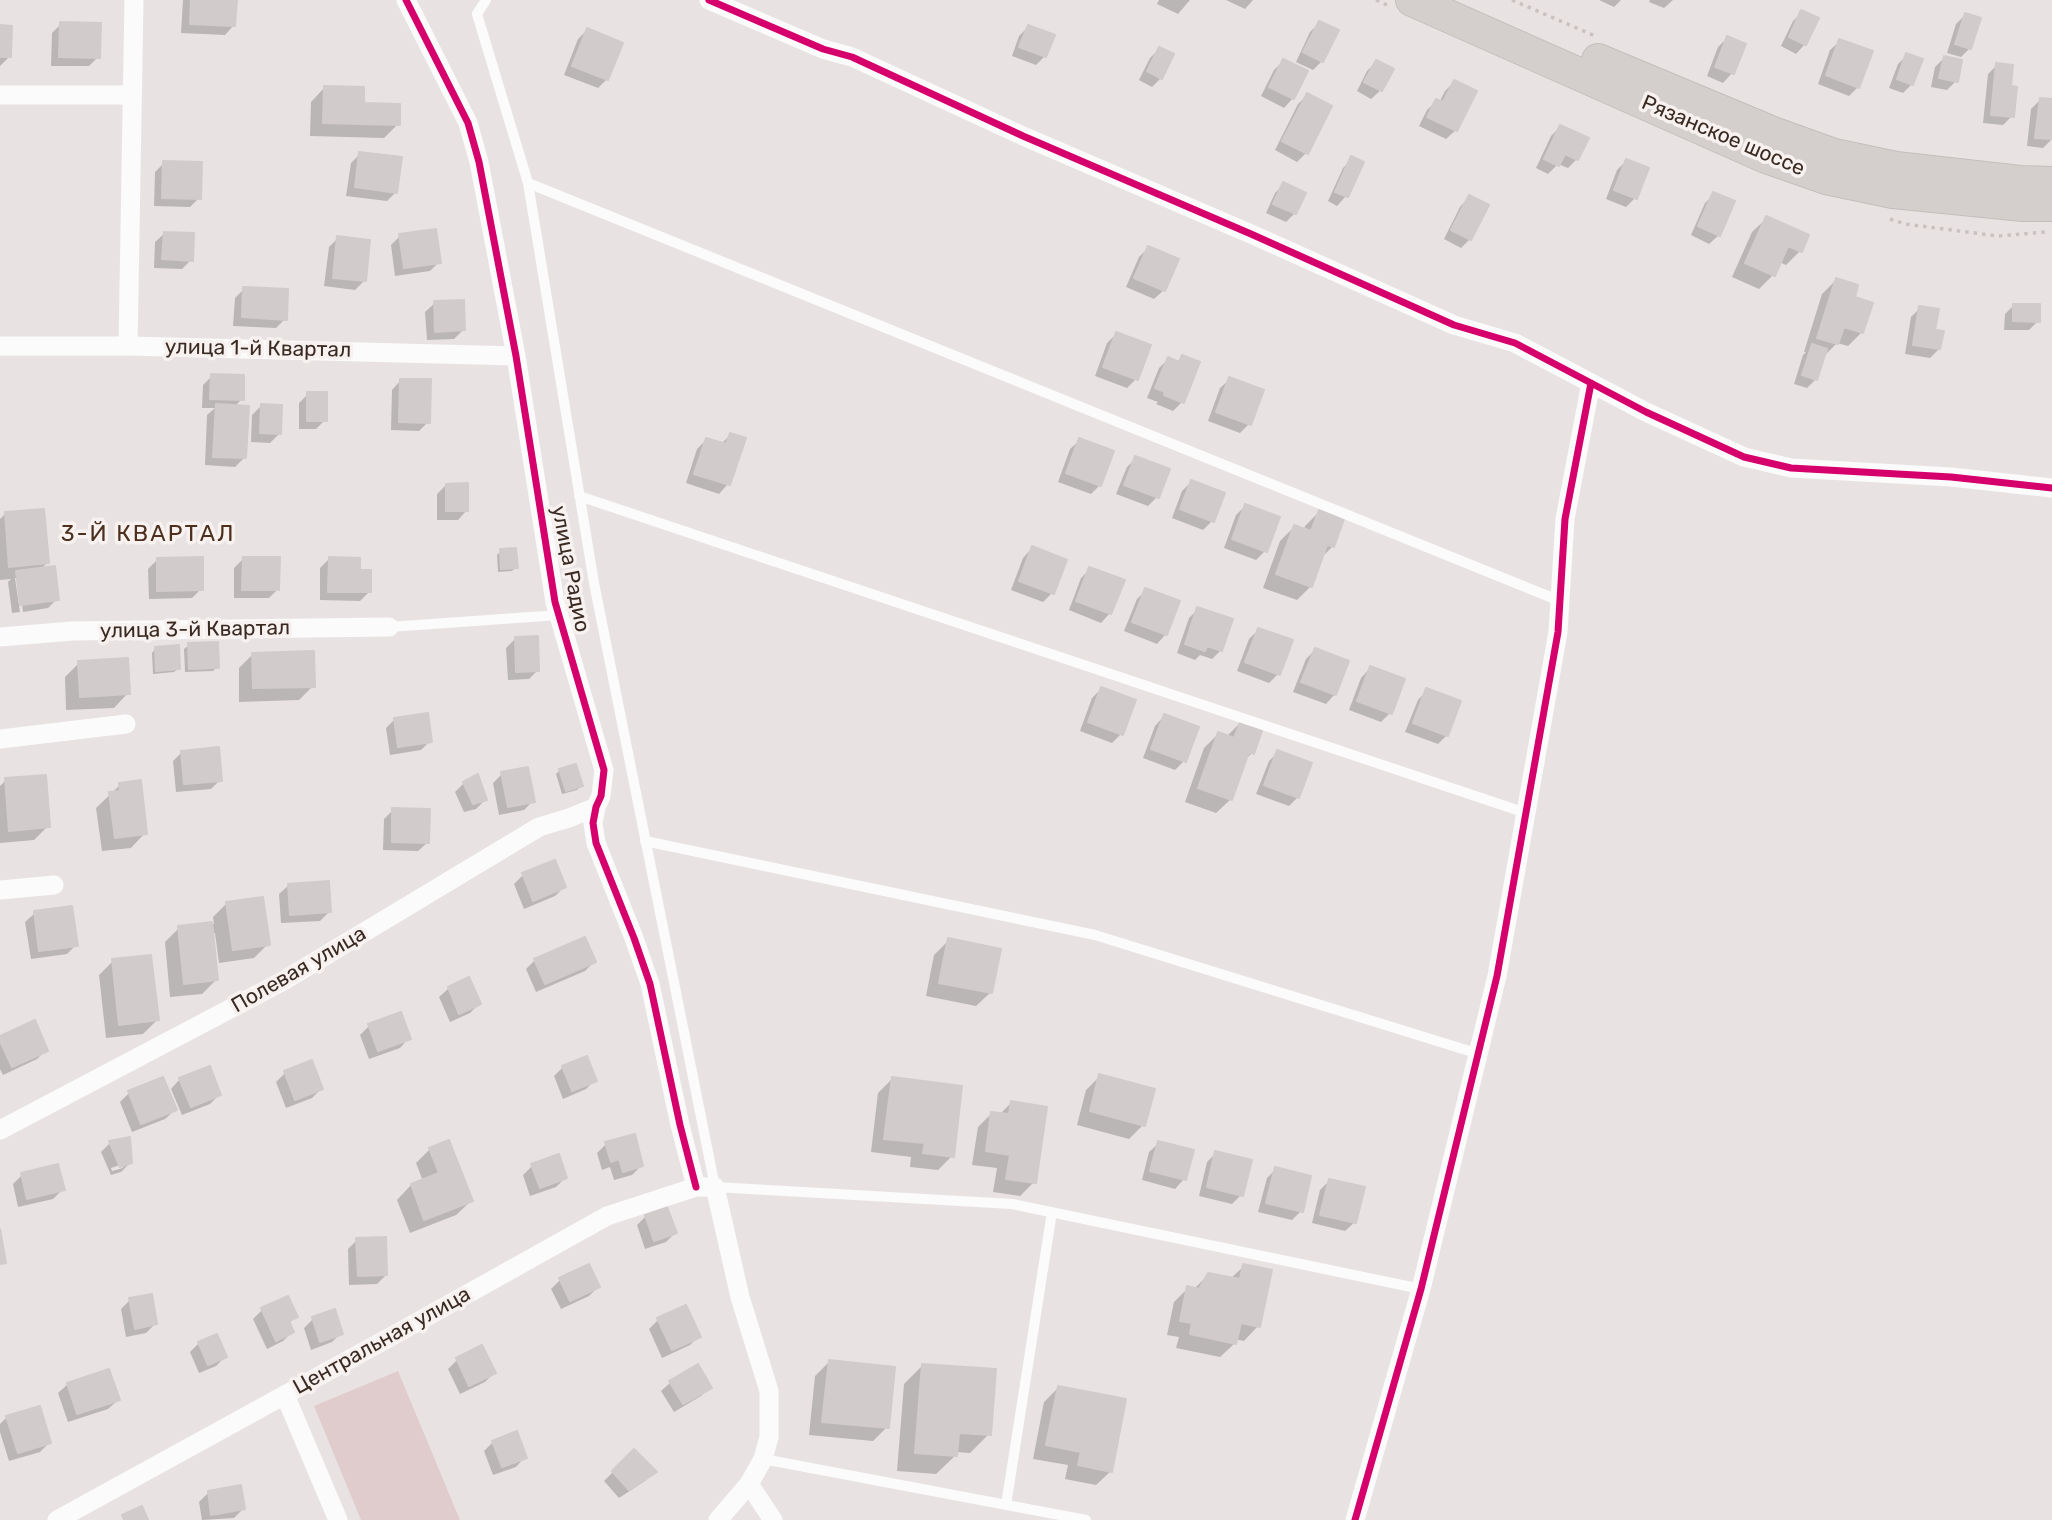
<!DOCTYPE html>
<meta charset="utf-8">
<style>
body{margin:0}
canvas{display:block;background:#e8e3e2}
</style>
<canvas width="2052" height="1520"></canvas>
<script>
const c = document.querySelector('canvas').getContext('2d');
c.lineJoin = 'round';
function paint(path, color) {
  c.fillStyle = color;
  c.fill(path, 'evenodd');
}
function toPath(rows) {
  const path = new Path2D();
  for (const r of rows) {
    path.moveTo(r[0], r[1]);
    for (let i = 2; i < r.length; i += 2) path.lineTo(r[i], r[i + 1]);
  }
  return path;
}
function trace(path, color, width, dash) {
  c.strokeStyle = color;
  c.lineWidth = width;
  c.lineCap = dash ? 'butt' : 'round';
  c.setLineDash(dash || []);
  c.stroke(path);
}
function drawText(font, color, halo, rows, align = 'center') {
  c.font = font + ' Rubik,sans-serif';
  c.lineWidth = 7;
  c.setLineDash([]);
  c.textBaseline = 'middle';
  c.strokeStyle = halo;
  c.fillStyle = color;
  for (const [text, x, y, turn = 0] of rows) {
    c.save();
    c.translate(x, y);
    c.rotate((+turn || 0) * Math.PI / 180);
    c.textAlign = isNaN(turn) ? turn : align;
    if (halo) c.strokeText(text, 0, 0);
    c.fillText(text, 0, 0);
    c.restore();
  }
}
paint(toPath([
 [398,1371,460,1520,361,1520,314,1406]
]), '#e1cccd');
paint(toPath([
 [183,0,235,0,234,25,225,35,181,33],
 [1159,0,1190,0,1178,14,1157,4],
 [1226,0,1253,0,1245,9],
 [1599,0,1621,0,1614,7],
 [1650,0,1673,0,1664,8,1649,2],
 [1802,12,1805,44,1796,54,1781,46,1793,21],
 [1965,15,1970,48,1961,57,1947,53,1956,24],
 [1319,23,1322,61,1313,70,1296,62,1310,32],
 [61,24,98,57,89,66,51,66,52,33],
 [0,27,10,56,0,66],
 [1028,27,1045,56,1036,65,1012,56,1019,36],
 [587,30,607,79,598,88,564,75,578,39],
 [1727,38,1743,45,1732,73,1723,83,1707,76,1718,47],
 [1840,41,1858,87,1849,96,1818,84,1830,50],
 [1159,49,1161,78,1152,87,1139,80,1150,58],
 [1907,55,1912,84,1903,93,1889,88,1898,64],
 [1944,58,1956,81,1947,90,1931,87,1935,67],
 [1283,61,1306,72,1293,98,1284,108,1261,96,1274,70],
 [1376,62,1381,90,1371,99,1357,91,1367,71],
 [1997,65,2009,88,2012,116,2003,125,1983,123,1988,74],
 [1454,82,1475,92,1456,130,1446,139,1419,126,1427,110,1436,101,1439,103,1445,91],
 [325,87,362,105,398,124,384,138,310,136,311,102],
 [1307,95,1306,153,1297,162,1275,150,1298,104],
 [2041,99,2052,101,2052,139,2043,148,2027,146,2031,109],
 [1560,127,1577,159,1568,168,1558,164,1548,174,1536,168,1551,136],
 [360,154,396,192,387,201,346,196,351,163],
 [1352,159,1362,163,1346,196,1337,206,1328,201,1343,168],
 [1626,161,1635,198,1626,207,1606,199,1617,170],
 [164,163,199,198,190,207,154,206,155,172],
 [1284,184,1295,213,1286,222,1266,213,1275,193],
 [1714,194,1719,235,1709,244,1691,235,1705,203],
 [1469,197,1470,239,1461,248,1444,239,1460,207],
 [1767,218,1800,251,1786,265,1779,262,1773,275,1759,289,1732,277,1752,232],
 [165,233,191,260,182,269,154,268,155,242],
 [400,236,439,262,430,271,395,276,391,245],
 [338,238,364,281,355,290,324,286,329,247],
 [1148,248,1164,290,1154,299,1126,287,1139,257],
 [1836,280,1852,298,1862,332,1848,346,1837,343,1823,357,1816,379,1807,388,1794,384,1803,355,1806,352,1804,352,1822,294],
 [244,289,285,319,276,328,233,326,235,298],
 [435,303,463,330,454,339,427,340,425,312],
 [2014,305,2038,321,2029,330,2004,330,2005,314],
 [1920,308,1933,331,1939,349,1930,358,1905,354,1911,317],
 [1116,334,1136,379,1127,388,1095,376,1107,343],
 [1183,357,1182,402,1173,411,1156,404,1158,402,1147,398,1159,368,1168,359,1177,363],
 [212,376,242,399,234,407,244,458,235,467,205,465,207,415,215,408,202,408,203,385],
 [1230,379,1249,424,1240,433,1208,421,1220,388],
 [401,380,428,422,419,431,391,430,392,390],
 [308,394,325,420,316,429,299,429,299,403],
 [261,406,279,434,270,443,251,442,252,415],
 [730,435,728,484,719,494,686,483,697,449,706,440,721,444],
 [1080,440,1100,485,1091,494,1058,482,1070,449],
 [1136,458,1157,497,1148,506,1116,494,1127,467],
 [1191,482,1212,521,1203,530,1172,518,1182,491],
 [446,485,467,510,458,520,437,520,437,494],
 [1245,506,1265,551,1256,560,1224,548,1236,515],
 [1319,512,1333,546,1321,558,1311,586,1297,600,1263,588,1280,541,1294,527,1304,530,1305,526],
 [5,514,47,563,40,570,57,599,48,608,23,612,19,578,15,578,20,612,12,613,8,582,11,579,0,580,0,519],
 [1032,548,1052,593,1043,602,1011,590,1023,558],
 [501,551,516,567,512,571,498,572,497,555],
 [243,559,278,589,269,598,234,598,234,568],
 [329,559,358,571,369,592,360,601,320,600,320,568],
 [157,560,201,589,192,598,149,599,148,569],
 [1090,569,1110,613,1101,623,1069,610,1081,578],
 [1146,590,1166,634,1157,644,1124,631,1137,599],
 [1198,609,1221,650,1212,659,1200,655,1195,660,1177,653,1189,618],
 [1258,630,1278,674,1269,683,1237,671,1249,639],
 [515,639,538,670,529,679,508,680,506,648],
 [189,645,217,667,213,671,185,672,184,649],
 [156,648,179,668,174,672,153,674,152,653],
 [1315,650,1335,694,1326,704,1293,692,1306,659],
 [253,654,313,686,299,700,239,702,239,668],
 [79,663,128,693,114,708,66,710,65,677],
 [1370,668,1390,713,1381,722,1349,710,1361,678],
 [1101,689,1121,734,1112,743,1080,731,1092,698],
 [1427,690,1447,735,1438,744,1405,732,1418,700],
 [1164,716,1184,761,1175,770,1143,758,1155,726],
 [395,719,430,741,421,750,390,755,386,728],
 [1241,722,1252,753,1244,761,1231,799,1216,813,1185,802,1204,748,1218,734,1226,737],
 [182,752,220,780,211,789,176,792,173,761],
 [1278,752,1298,797,1289,806,1256,794,1269,761],
 [560,770,581,786,577,790,562,794,556,774],
 [502,774,533,801,524,810,499,815,493,783],
 [6,780,48,826,34,840,0,843,0,786],
 [464,783,485,800,476,809,464,812,455,792],
 [120,785,145,833,131,848,102,851,96,808],
 [393,810,428,842,418,851,383,850,384,819],
 [523,875,564,887,555,896,524,909,514,884],
 [289,885,329,912,320,921,281,923,279,894],
 [227,903,268,944,254,958,219,963,215,933,212,933,217,979,202,994,170,997,165,942,179,928,214,924,213,917],
 [35,913,76,945,67,954,31,959,25,922],
 [949,940,991,992,976,1006,926,996,934,955],
 [535,960,594,962,585,971,536,992,526,969],
 [113,961,157,1020,143,1034,106,1038,99,975],
 [449,988,479,1004,470,1013,450,1022,439,997],
 [369,1026,409,1038,400,1048,369,1059,360,1035],
 [0,1038,46,1050,37,1059,3,1075,0,1069],
 [563,1067,595,1080,586,1089,563,1099,554,1076],
 [285,1073,321,1089,312,1098,286,1108,276,1082],
 [1100,1076,1143,1125,1129,1139,1077,1125,1086,1090],
 [180,1079,219,1095,210,1104,182,1115,171,1089],
 [892,1079,952,1156,938,1170,910,1167,911,1157,871,1152,878,1093],
 [129,1093,175,1110,165,1119,132,1132,120,1102],
 [1011,1103,1034,1182,1020,1196,993,1192,997,1168,972,1165,978,1127,992,1113,1000,1114],
 [110,1143,130,1163,121,1172,111,1175,101,1152],
 [123,1164,123,1168,112,1171,111,1168],
 [1159,1143,1184,1179,1175,1189,1142,1180,1149,1152],
 [606,1144,641,1166,632,1175,614,1180,610,1167,602,1170,597,1153],
 [430,1149,471,1201,456,1215,410,1233,397,1200,411,1185,423,1181,416,1163],
 [1216,1153,1241,1195,1232,1204,1199,1196,1207,1162],
 [532,1166,565,1178,556,1187,530,1196,523,1175],
 [1276,1169,1301,1211,1292,1220,1258,1212,1267,1178],
 [22,1175,63,1189,53,1199,18,1207,13,1184],
 [1329,1181,1355,1222,1345,1231,1312,1223,1320,1190],
 [646,1216,675,1233,666,1242,645,1249,637,1225],
 [357,1240,386,1275,377,1284,349,1285,348,1249],
 [1244,1266,1258,1326,1244,1341,1235,1339,1235,1343,1220,1357,1176,1348,1179,1337,1167,1335,1174,1302,1188,1288,1193,1290,1208,1275,1230,1279],
 [560,1280,598,1287,589,1296,561,1309,551,1289],
 [130,1300,155,1324,146,1333,126,1337,121,1309],
 [262,1310,295,1317,288,1324,292,1332,283,1341,267,1349,253,1319],
 [313,1319,341,1333,332,1342,311,1350,304,1328],
 [658,1320,699,1336,690,1345,662,1358,649,1329],
 [199,1343,225,1357,216,1366,199,1373,190,1352],
 [482,1347,494,1373,485,1382,460,1394,448,1369,457,1360],
 [829,1362,887,1427,873,1441,809,1435,815,1376],
 [923,1365,989,1434,970,1453,956,1452,956,1455,936,1474,897,1471,904,1384],
 [671,1382,710,1387,701,1396,674,1412,661,1391],
 [68,1384,118,1400,108,1409,68,1422,58,1393],
 [1058,1388,1111,1471,1096,1485,1065,1479,1068,1465,1033,1459,1044,1402],
 [7,1417,49,1443,40,1452,9,1461,0,1432,0,1424],
 [493,1442,525,1457,516,1467,493,1475,484,1451],
 [634,1451,654,1472,645,1481,619,1498,604,1481],
 [209,1492,243,1509,234,1518,202,1520,199,1502]
]), '#0003');
const building = toPath([
 [191,0,237,0,235,26,190,24,191,0],
 [1801,10,1819,18,1806,45,1789,37,1801,10],
 [1965,13,1981,18,1971,49,1955,44,1965,13],
 [1319,21,1339,30,1323,62,1303,52,1319,21],
 [60,22,101,23,100,58,59,57,60,22],
 [0,25,12,26,11,57,0,57,0,25],
 [1028,25,1055,35,1046,57,1019,47,1028,25],
 [587,28,623,43,608,80,572,66,587,28],
 [1727,36,1746,44,1734,74,1715,67,1727,36],
 [1839,39,1873,51,1859,88,1826,75,1839,39],
 [1159,47,1174,54,1162,79,1147,71,1159,47],
 [1906,53,1923,59,1913,85,1897,79,1906,53],
 [1944,56,1962,60,1958,82,1939,78,1944,56],
 [1283,59,1308,71,1294,99,1269,87,1283,59],
 [1376,60,1394,69,1382,91,1364,82,1376,60],
 [1996,63,2013,65,2011,86,2017,87,2014,117,1991,115,1996,63],
 [1454,80,1477,91,1457,131,1427,117,1436,99,1443,102,1454,80],
 [324,86,364,87,364,103,400,104,400,125,323,123,324,86],
 [1307,93,1332,106,1308,154,1282,141,1307,93],
 [2040,98,2052,99,2052,139,2035,138,2040,98],
 [1560,125,1589,138,1578,160,1565,154,1559,166,1544,159,1560,125],
 [359,152,402,157,397,193,355,187,359,152],
 [1351,156,1364,162,1348,197,1335,192,1351,156],
 [1626,159,1649,168,1637,199,1614,190,1626,159],
 [163,161,202,162,201,199,162,198,163,161],
 [1283,182,1306,193,1296,214,1273,204,1283,182],
 [1713,192,1735,201,1720,236,1698,226,1713,192],
 [1469,195,1489,205,1471,240,1451,230,1469,195],
 [1766,216,1809,235,1802,252,1788,246,1775,276,1745,263,1766,216],
 [436,229,441,263,404,268,399,234,436,229],
 [164,232,194,233,193,261,162,259,164,232],
 [337,236,370,240,366,281,333,278,337,236],
 [1148,246,1179,259,1165,291,1134,278,1148,246],
 [1836,278,1858,285,1855,297,1873,303,1863,333,1844,327,1838,344,1817,338,1836,278],
 [243,287,288,289,287,320,242,317,243,287],
 [464,300,465,330,435,332,434,301,464,300],
 [2013,304,2040,304,2040,322,2013,321,2013,304],
 [1919,306,1939,309,1935,330,1944,331,1940,349,1913,345,1919,306],
 [1116,332,1151,345,1138,380,1103,367,1116,332],
 [1812,344,1827,349,1817,380,1802,375,1812,344],
 [1182,355,1200,362,1184,403,1164,395,1165,392,1155,388,1168,357,1179,362,1182,355],
 [211,374,244,375,244,400,210,399,211,374],
 [1229,377,1264,390,1251,425,1216,412,1229,377],
 [400,379,431,379,430,423,399,422,400,379],
 [307,392,327,392,327,421,307,421,307,392],
 [216,404,249,406,246,458,213,457,216,404],
 [261,404,282,405,281,434,260,433,261,404],
 [730,433,746,438,730,485,694,474,706,438,726,444,730,433],
 [1079,438,1114,451,1101,486,1066,473,1079,438],
 [1135,456,1170,469,1159,498,1124,485,1135,456],
 [1191,480,1225,493,1214,522,1180,509,1191,480],
 [468,483,468,511,446,511,446,484,468,483],
 [1245,504,1280,517,1267,552,1232,539,1245,504],
 [44,509,49,563,9,567,5,512,44,509],
 [1319,510,1344,519,1334,547,1327,545,1312,587,1276,574,1294,525,1311,531,1319,510],
 [1032,546,1067,560,1054,594,1019,581,1032,546],
 [516,548,518,568,501,569,500,549,516,548],
 [203,557,203,590,157,591,157,558,203,557],
 [243,557,280,557,279,590,242,590,243,557],
 [329,557,360,558,360,570,371,570,371,592,328,592,329,557],
 [55,566,59,600,20,605,16,571,55,566],
 [1089,567,1125,580,1111,614,1076,601,1089,567],
 [1145,588,1180,601,1167,635,1132,622,1145,588],
 [1197,607,1233,619,1222,651,1207,646,1205,651,1185,644,1197,607],
 [1258,628,1293,640,1280,675,1245,662,1258,628],
 [538,636,539,671,516,672,515,637,538,636],
 [218,642,219,668,189,669,188,643,218,642],
 [179,645,180,669,156,671,155,647,179,645],
 [1315,648,1349,661,1336,695,1301,682,1315,648],
 [314,651,315,687,253,688,252,653,314,651],
 [128,658,130,694,80,697,78,661,128,658],
 [1370,666,1405,679,1392,714,1357,701,1370,666],
 [1101,687,1136,700,1123,735,1088,722,1101,687],
 [1426,688,1461,701,1448,736,1413,723,1426,688],
 [428,713,432,742,398,747,394,718,428,713],
 [1164,714,1199,727,1186,762,1151,749,1164,714],
 [1241,720,1263,728,1254,754,1249,752,1232,800,1198,788,1218,732,1234,738,1241,720],
 [219,747,222,781,184,784,181,751,219,747],
 [1277,750,1312,763,1299,798,1264,785,1277,750],
 [576,764,583,786,566,791,559,769,576,764],
 [528,767,535,802,508,807,501,772,528,767],
 [478,774,487,800,473,804,463,782,478,774],
 [46,775,50,827,9,831,5,778,46,775],
 [141,780,147,834,115,838,109,792,120,791,119,783,141,780],
 [392,808,430,809,429,843,392,842,392,808],
 [555,860,566,887,533,901,522,873,555,860],
 [329,881,331,912,290,915,288,884,329,881],
 [263,897,270,945,233,950,226,902,263,897],
 [72,906,78,946,39,951,34,911,72,906],
 [212,922,218,980,184,984,178,926,212,922],
 [585,937,596,962,545,984,534,959,585,937],
 [948,938,1001,949,992,993,939,983,948,938],
 [151,955,159,1020,119,1025,112,959,151,955],
 [469,977,481,1004,459,1014,448,987,469,977],
 [401,1012,411,1039,378,1051,368,1024,401,1012],
 [35,1020,48,1051,12,1067,0,1041,0,1036,35,1020],
 [587,1056,597,1081,572,1091,562,1066,587,1056],
 [312,1060,323,1089,295,1100,284,1071,312,1060],
 [210,1066,221,1095,191,1107,179,1078,210,1066],
 [1099,1074,1155,1089,1145,1126,1090,1111,1099,1074],
 [163,1077,177,1110,141,1124,128,1091,163,1077],
 [892,1077,962,1086,954,1157,923,1153,925,1143,884,1139,892,1077],
 [1011,1101,1047,1107,1036,1183,1006,1179,1010,1155,986,1151,991,1112,1009,1114,1011,1101],
 [635,1134,643,1166,623,1172,619,1159,611,1162,605,1142,635,1134],
 [130,1137,132,1163,120,1167,109,1141,130,1137],
 [449,1140,473,1201,424,1220,411,1184,439,1173,429,1148,449,1140],
 [1158,1141,1194,1150,1186,1180,1150,1171,1158,1141],
 [1215,1151,1252,1160,1243,1196,1207,1187,1215,1151],
 [559,1154,567,1178,540,1188,531,1164,559,1154],
 [58,1164,65,1190,27,1199,21,1173,58,1164],
 [1275,1167,1311,1176,1303,1212,1266,1203,1275,1167],
 [1329,1179,1365,1187,1356,1223,1320,1215,1329,1179],
 [667,1207,677,1233,654,1241,645,1215,667,1207],
 [0,1229,6,1263,0,1264,0,1229],
 [386,1237,387,1275,358,1276,356,1238,386,1237],
 [589,1264,600,1287,570,1301,559,1278,589,1264],
 [1243,1264,1272,1270,1260,1327,1241,1323,1236,1344,1190,1334,1192,1323,1180,1321,1187,1286,1199,1289,1208,1273,1240,1279,1243,1264],
 [152,1294,157,1324,135,1329,129,1298,152,1294],
 [288,1296,298,1317,289,1321,294,1332,276,1341,261,1308,288,1296],
 [686,1305,701,1337,672,1350,657,1318,686,1305],
 [335,1309,343,1334,320,1342,312,1317,335,1309],
 [217,1334,227,1357,208,1365,198,1342,217,1334],
 [482,1345,496,1373,469,1386,456,1358,482,1345],
 [829,1360,895,1367,889,1428,822,1422,829,1360],
 [698,1364,712,1388,683,1404,669,1381,698,1364],
 [922,1364,996,1369,991,1435,959,1433,957,1456,915,1453,922,1364],
 [109,1369,120,1400,77,1414,67,1383,109,1369],
 [1058,1386,1126,1399,1112,1472,1078,1465,1081,1452,1046,1445,1058,1386],
 [40,1406,51,1443,18,1453,6,1416,40,1406],
 [517,1431,527,1458,502,1467,492,1441,517,1431],
 [634,1449,657,1472,629,1490,612,1471,634,1449],
 [241,1485,245,1509,211,1515,208,1491,241,1485],
 [142,1506,148,1520,124,1520,122,1515,142,1506]
]);
paint(building, '#d1cccb');
trace(building, '#d1cccb', 2);
const primary = toPath([
 [1412,0,1766,157,1826,178,1893,192,2023,205,2052,205],
 [1598,60,1773,133,1834,155,1896,168,2020,182,2052,183]
]);
trace(primary, '#c4bebc', 34);
trace(toPath([
 [1376,0,1387,5],
 [1512,0,1595,36],
 [1890,219,1905,224,1998,236,2045,232]
]), '#c9c2bf', 3.5, [3.5, 5]);
trace(toPath([
 [486,0,477,14,528,183,1560,601],
 [528,183,594,583,715,1187,1012,1204,1421,1289],
 [579,496,1526,813],
 [389,627,559,615],
 [645,841,1095,935,1479,1054],
 [763,1459,1086,1520],
 [1006,1505,1052,1212]
]), '#fcfbfb', 10);
trace(toPath([
 [406,0,468,123,479,162,516,356,555,602,604,770,601,796,596,807,593,823,596,843,634,938,650,984,680,1125,696,1187],
 [709,0,823,49,852,57,1023,136,1251,234,1454,325,1515,343,1646,412,1744,457,1791,468,1951,477,2052,488],
 [0,95,132,95],
 [0,346,128,346,516,356],
 [128,346,134,0],
 [0,637,72,631,389,627],
 [0,739,126,724],
 [0,890,54,885],
 [0,1130,283,981,539,827,569,818,596,807],
 [285,1395,338,1520],
 [749,1484,773,1520],
 [57,1520,403,1330,607,1216,696,1187,715,1187,740,1297,769,1391,769,1437,763,1459,749,1484,718,1520],
 [1355,1520,1421,1289,1497,976,1558,632,1565,519,1591,383]
]), '#fcfbfb', 19);
trace(primary, '#d4cfcd', 32);
trace(toPath([
 [406,0,468,123,479,162,516,356,555,602,604,770,601,796,596,807,593,823,596,843,634,938,650,984,680,1125,696,1187],
 [709,0,823,49,852,57,1023,136,1251,234,1454,325,1515,343,1646,412,1744,457,1791,468,1951,477,2052,488],
 [1355,1520,1421,1289,1497,976,1558,632,1565,519,1591,383]
]), '#d6006c', 7);
drawText('21px', '#3a2a21', '#f7f1f0', [
 ["Рязанское шоссе",1723,136,23],
 ["улица 1-й Квартал",258,349,1],
 ["улица Радио",570,569,79],
 ["улица 3-й Квартал",195,630,-1],
 ["Полевая улица",299,970,-30],
 ["Центральная улица",382,1341,-29]
]);
c.letterSpacing = '2px';
drawText('23px', '#4c301d', '#f7f1f0', [
 ["3-Й КВАРТАЛ",148,534]
]);
c.letterSpacing = '0px';
</script>
